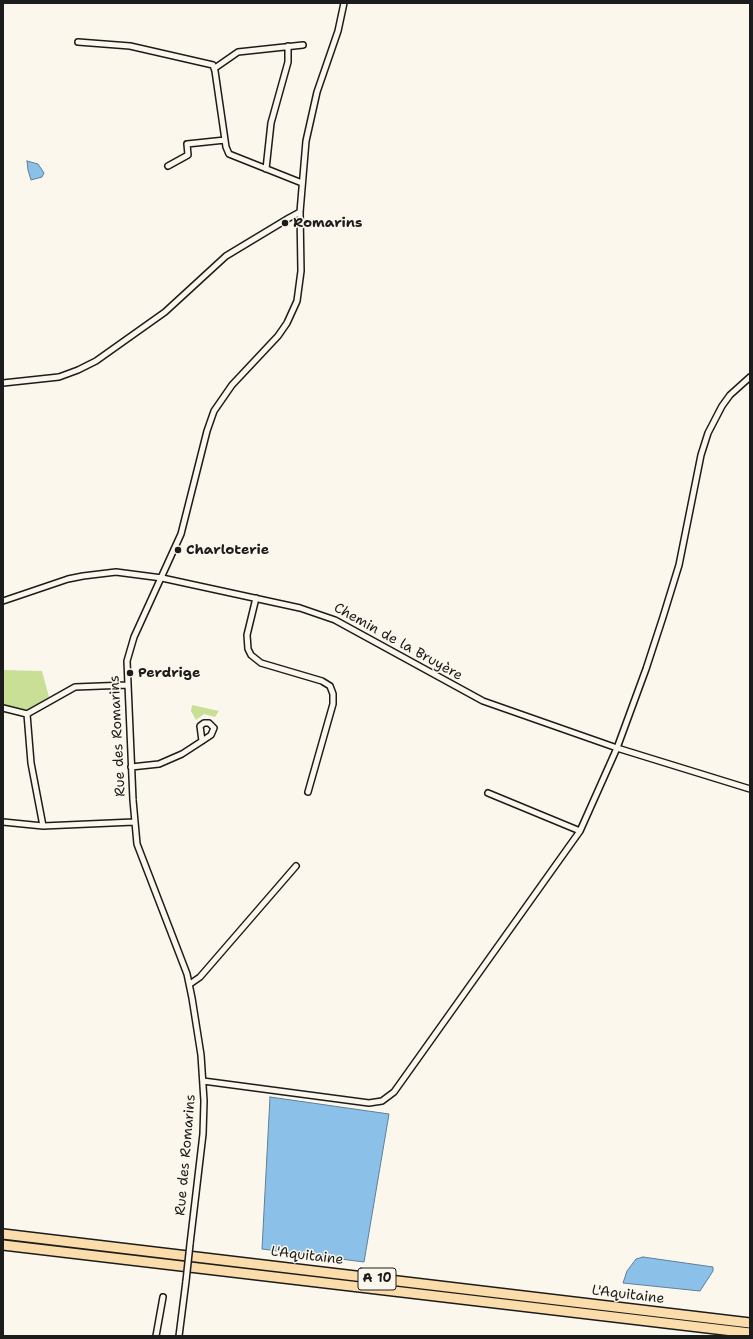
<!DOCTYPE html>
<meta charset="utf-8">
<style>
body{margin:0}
#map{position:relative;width:753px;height:1339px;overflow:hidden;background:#fbf7ec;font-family:"Shantell Sans",sans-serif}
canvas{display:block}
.frame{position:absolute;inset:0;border:4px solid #1c1c1c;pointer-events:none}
</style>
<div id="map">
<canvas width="753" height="1339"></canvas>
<div class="frame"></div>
</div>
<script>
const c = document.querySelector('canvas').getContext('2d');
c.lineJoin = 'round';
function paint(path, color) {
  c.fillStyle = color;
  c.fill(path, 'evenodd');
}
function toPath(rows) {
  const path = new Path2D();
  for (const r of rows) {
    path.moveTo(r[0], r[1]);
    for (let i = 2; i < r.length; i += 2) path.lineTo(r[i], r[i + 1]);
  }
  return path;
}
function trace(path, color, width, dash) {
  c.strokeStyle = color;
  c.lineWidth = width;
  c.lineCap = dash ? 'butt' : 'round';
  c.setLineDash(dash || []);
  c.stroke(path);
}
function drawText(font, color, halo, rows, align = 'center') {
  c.font = font + ' "Shantell Sans",sans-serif';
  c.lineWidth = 3;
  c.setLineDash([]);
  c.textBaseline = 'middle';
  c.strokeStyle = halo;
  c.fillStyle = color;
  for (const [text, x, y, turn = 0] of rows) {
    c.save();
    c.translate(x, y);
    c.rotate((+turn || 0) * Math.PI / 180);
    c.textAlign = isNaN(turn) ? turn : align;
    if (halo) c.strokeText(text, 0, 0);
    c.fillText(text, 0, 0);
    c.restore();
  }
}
paint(toPath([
 [3,670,42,671,49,697,27,710,3,705],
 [192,705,219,711,215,717,204,714,196,720,191,711]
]), '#c9df95');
const water = toPath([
 [27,161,38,164,44,173,42,177,31,180,28,170,27,161],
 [270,1097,389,1114,364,1262,262,1249,270,1097],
 [643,1257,713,1267,713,1271,700,1291,623,1283,627,1271,636,1259,643,1257]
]);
paint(water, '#8bc1e9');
trace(water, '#5f7f97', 1);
const minor = toPath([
 [78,42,130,46,213,65,215,71,226,147,229,154,302,183],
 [215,68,238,52,303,45],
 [168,166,188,155,187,144,225,140],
 [266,169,271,123,288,62,288,46],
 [3,383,59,377,78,370,96,361,165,312,226,256,289,218,300,212],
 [256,598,247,635,248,649,251,655,261,663,322,681,330,686,333,694,333,704,308,792],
 [3,601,68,579,83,576,116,572,162,578,300,608,335,620,483,701,617,748,750,789],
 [3,708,27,714,31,763,43,826],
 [27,714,75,687,127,685],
 [131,767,159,764,182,754,202,741,211,735,214,728,209,723,204,723,200,726,202,741],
 [488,793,580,831],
 [3,822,43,826,134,822],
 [190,984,200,977,296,866],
 [203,1081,369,1103,382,1101,394,1092,580,831,617,748,646,669,663,617,679,565,701,455,708,433,722,406,730,395,750,377],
 [190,1244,203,1134,204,1101,201,1055,192,998,187,974,137,844,133,800,127,661,134,637,181,534,207,431,214,411,232,385,278,336,287,323,297,301,301,271,300,212,306,141,317,92,338,31,344,3],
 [156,1336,163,1297],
 [179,1336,186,1281]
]);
const motorway = toPath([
 [3,1234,750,1323],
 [3,1245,750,1333]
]);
trace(minor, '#1c1c1c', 8);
trace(motorway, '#1c1c1c', 12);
trace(minor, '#fbf7ec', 5);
trace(motorway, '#fbddab', 9);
const minorBridge = toPath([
 [186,1281,190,1244]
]);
trace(minorBridge, '#1c1c1c', 8, []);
trace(minorBridge, '#fbf7ec', 5);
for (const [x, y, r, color] of [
 [285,223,4,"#1c1c1c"],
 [178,550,4,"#1c1c1c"],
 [130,673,4,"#1c1c1c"]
]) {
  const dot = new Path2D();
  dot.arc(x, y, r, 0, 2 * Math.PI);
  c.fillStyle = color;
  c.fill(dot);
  trace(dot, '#fbf7ec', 1.5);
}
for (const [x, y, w] of [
 [377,1279,38]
]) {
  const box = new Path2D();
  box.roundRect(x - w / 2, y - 11, w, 22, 3);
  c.fillStyle = '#fbf7ec';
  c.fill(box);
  trace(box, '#1c1c1c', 1);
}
drawText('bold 13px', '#1c1c1c', null, [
 ["A 10",377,1279]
]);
drawText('bold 14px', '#1c1c1c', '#fbf7ec', [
 ["Romarins",293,223],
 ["Charloterie",186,550],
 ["Perdrige",138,673]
], 'left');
drawText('14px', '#1c1c1c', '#fbf7ec', [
 ["Chemin de la Bruyère",398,642,29],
 ["Rue des Romarins",118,736,-93],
 ["Rue des Romarins",186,1155,-85],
 ["L'Aquitaine",307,1256,7],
 ["L'Aquitaine",628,1295,7]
]);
</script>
